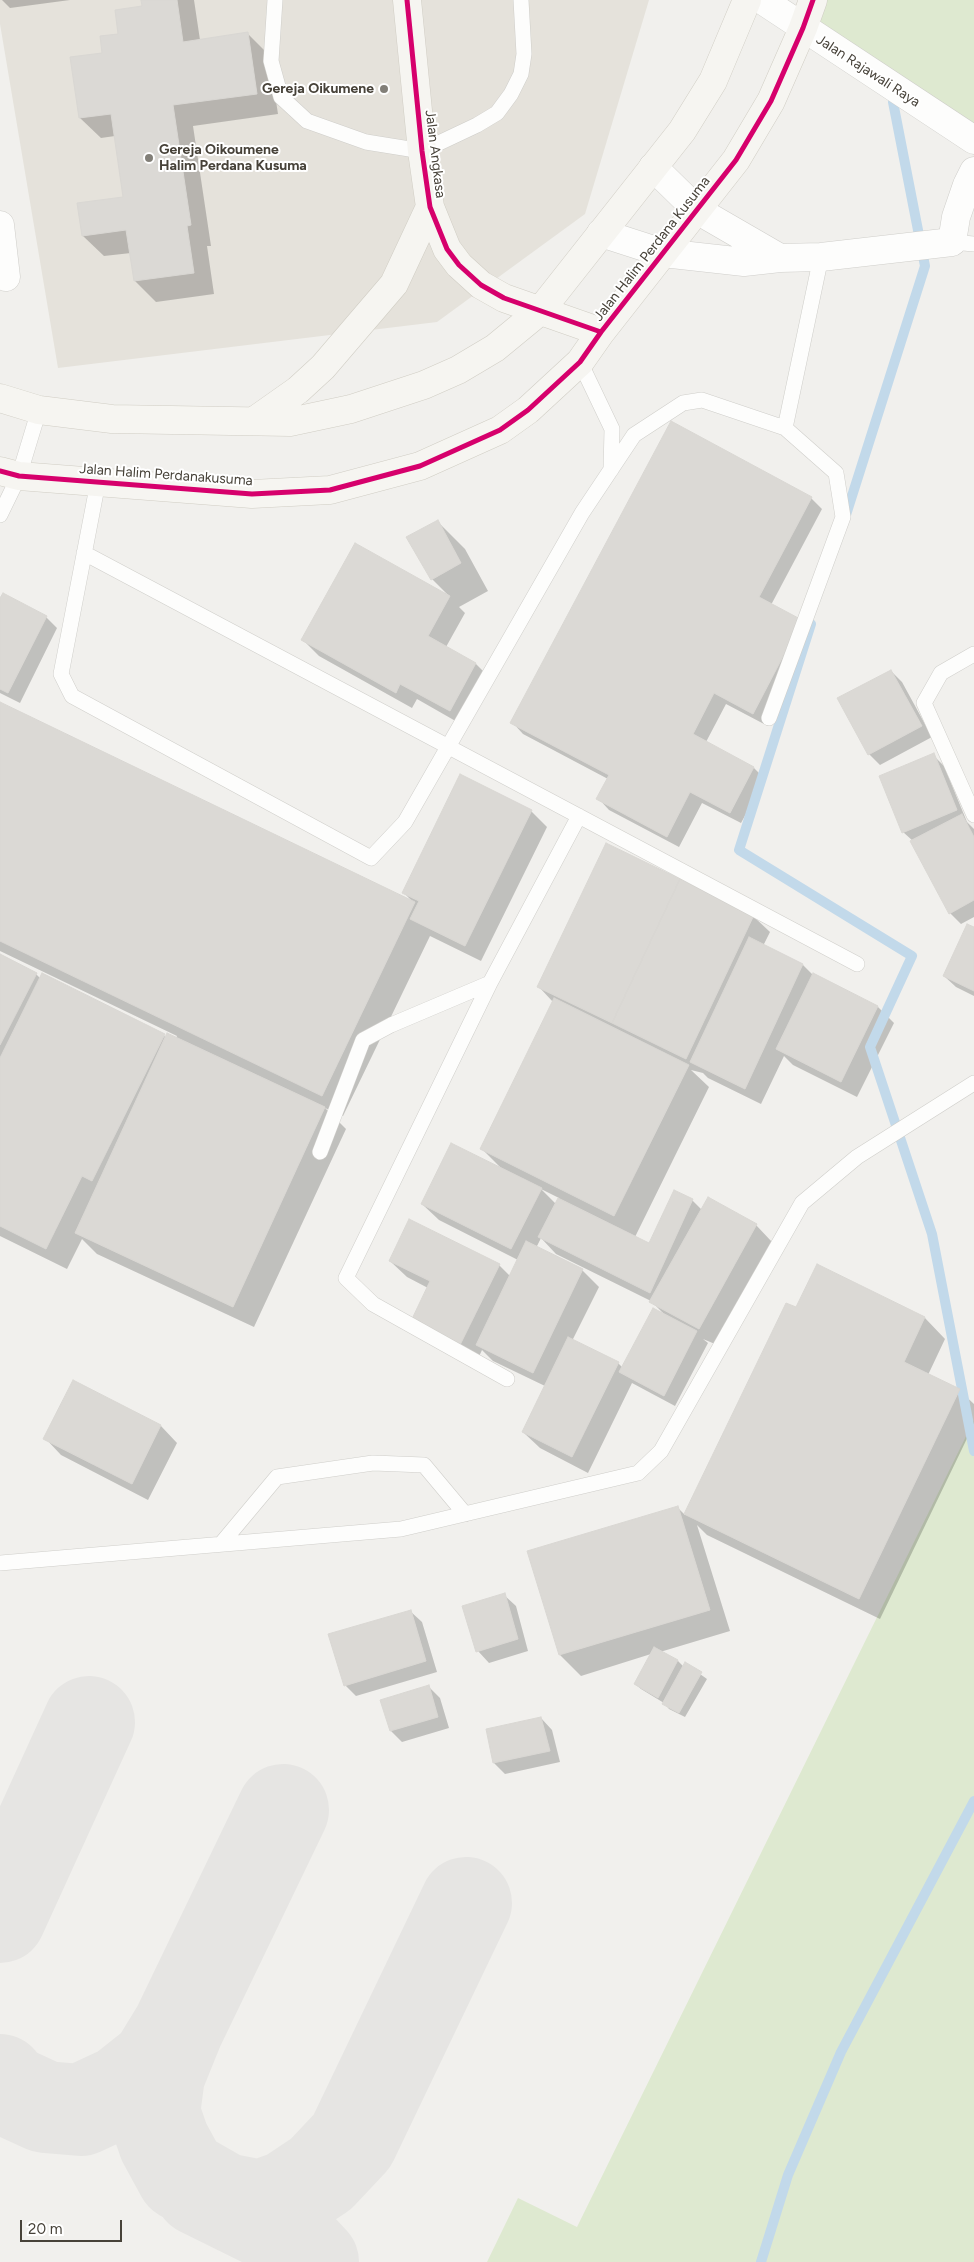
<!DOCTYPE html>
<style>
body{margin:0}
#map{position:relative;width:974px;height:2262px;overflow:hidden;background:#f1f0ed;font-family:Figtree,sans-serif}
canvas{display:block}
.scale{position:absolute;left:20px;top:2220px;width:102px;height:22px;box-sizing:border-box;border:2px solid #474239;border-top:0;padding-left:6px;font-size:15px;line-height:18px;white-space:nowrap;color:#474239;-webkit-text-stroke:4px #fff;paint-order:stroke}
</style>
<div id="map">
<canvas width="974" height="2262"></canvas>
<div class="scale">20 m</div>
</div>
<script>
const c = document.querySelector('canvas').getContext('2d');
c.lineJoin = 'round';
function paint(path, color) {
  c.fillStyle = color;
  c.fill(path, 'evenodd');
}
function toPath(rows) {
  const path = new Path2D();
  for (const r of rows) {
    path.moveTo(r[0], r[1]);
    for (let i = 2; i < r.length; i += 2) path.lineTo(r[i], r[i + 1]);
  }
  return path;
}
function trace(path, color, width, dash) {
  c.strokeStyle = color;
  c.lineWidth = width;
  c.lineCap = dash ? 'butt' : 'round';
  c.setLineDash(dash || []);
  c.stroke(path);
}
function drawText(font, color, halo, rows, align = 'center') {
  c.font = font + ' Figtree,sans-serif';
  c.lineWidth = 4;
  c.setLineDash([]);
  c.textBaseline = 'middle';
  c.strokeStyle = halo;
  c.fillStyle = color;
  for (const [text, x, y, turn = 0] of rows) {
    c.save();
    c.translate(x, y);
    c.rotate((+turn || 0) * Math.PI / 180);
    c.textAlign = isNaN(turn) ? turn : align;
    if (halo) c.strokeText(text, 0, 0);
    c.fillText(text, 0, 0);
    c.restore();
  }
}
paint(toPath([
 [0,0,649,0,585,214,437,322,58,368,0,24]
]), '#e5e2db');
paint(toPath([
 [813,0,974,0,974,141,803,28],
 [974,1420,974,2262,487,2262,518,2198,577,2227]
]), '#dee9d0');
paint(toPath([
 [2,0,70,0,10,8],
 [142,0,194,0,200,40,248,34,269,55,278,114,193,126,211,246,207,246,214,294,156,302,135,281,131,253,104,256,83,236,125,199,115,136,101,138,80,118,104,54,143,7],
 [811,498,822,509,771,605,802,621,813,632,764,724,726,704,706,742,754,768,765,779,741,823,702,803,679,847,609,810,598,798,608,779,523,734,512,722],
 [438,522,465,549,488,591,459,607,465,613,446,647,476,664,492,680,466,727,417,699,412,708,319,656,303,640,449,596,432,579],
 [0,601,46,617,57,628,20,703,0,693],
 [891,671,902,682,932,737,880,765,869,754],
 [0,703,414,903,404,893,531,811,547,827,481,961,430,936,343,1116,325,1108,346,1129,254,1327,97,1254,82,1239,67,1269,0,1236,0,956,36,974,41,979,43,974,166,1037,176,1038,177,1036,0,951],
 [933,755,944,766,967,822,974,829,974,917,961,924,950,913,913,841,903,832],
 [753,916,770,932,763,946,803,965,814,976,878,1007,894,1023,857,1097,793,1065,784,1056,761,1104,708,1078,703,1073,691,1070,709,1087,635,1237,650,1244,692,1200,702,1210,756,1225,772,1242,715,1344,703,1339,708,1343,675,1406,632,1383,588,1473,540,1448,523,1432,545,1386,493,1361,482,1350,477,1361,429,1337,428,1288,407,1277,390,1261,499,1265,510,1276,518,1260,439,1220,422,1204,502,1169,481,1148,553,1002,539,987],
 [541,1189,559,1198,556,1204],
 [541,1238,556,1254,651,1301,664,1314,623,1368,618,1363,572,1341,599,1287,582,1270,536,1248],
 [974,928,974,996,956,987,944,976],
 [817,1266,925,1318,945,1339,928,1375,959,1390,974,1404,974,1424,880,1619,707,1535,697,1525,730,1631,660,1652,678,1661,684,1667,686,1664,707,1679,685,1717,669,1709,664,1703,641,1689,635,1684,651,1654,581,1676,560,1655,528,1552,677,1507,685,1515,787,1305,796,1309],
 [74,1382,161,1426,177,1443,148,1500,61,1455,45,1438],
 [504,1595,516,1606,528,1651,489,1663,478,1651],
 [410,1611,422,1622,437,1672,356,1696,345,1685],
 [429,1687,440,1698,449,1728,402,1742,391,1731],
 [541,1718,552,1730,560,1762,505,1774,494,1763,487,1730]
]), '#0003');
trace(toPath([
 [845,518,925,266,893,102],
 [811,624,739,850,912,956,870,1047,932,1234,974,1451],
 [761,2262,788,2175,841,2052,974,1801]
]), '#c2d9ea', 10);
trace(toPath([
 [0,1917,89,1722],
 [178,2028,159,2075,154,2113,164,2142,182,2175,224,2199,260,2206,288,2196,321,2174,352,2141,466,1903],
 [0,2080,6,2089,45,2107,81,2110,122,2091,156,2064,178,2028,283,1810],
 [200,2190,285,2232,313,2262]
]), '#e6e5e3', 92);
const building = toPath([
 [141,0,177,0,183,42,248,32,257,94,173,105,191,225,187,226,194,273,134,281,126,230,82,236,77,203,123,197,111,114,79,118,70,57,102,53,100,36,118,34,115,10,142,6,141,0],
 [671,421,812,497,759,597,802,620,753,714,714,693,693,734,754,767,730,813,690,792,667,837,596,799,609,775,510,723,671,421],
 [438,520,461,563,431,580,406,537,438,520],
 [355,543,450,596,428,636,476,663,450,711,400,684,396,693,301,640,355,543],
 [3,593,47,616,8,693,0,689,0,598,3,593],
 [891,670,922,726,868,755,837,698,891,670],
 [0,702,415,902,322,1096,0,941,0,702],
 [934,753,957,810,902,833,879,776,934,753],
 [460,774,532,810,465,946,410,919,419,901,402,893,460,774],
 [962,814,974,837,974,900,949,914,910,841,962,814],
 [606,843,680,879,612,1023,537,987,606,843],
 [680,879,754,915,686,1059,612,1023,680,879],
 [967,924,974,927,974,991,943,976,967,924],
 [749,937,803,964,745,1089,690,1062,749,937],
 [0,954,37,973,0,1045,0,954],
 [42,973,165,1034,92,1181,82,1176,46,1249,0,1226,0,1058,42,973],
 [813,973,878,1006,841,1082,776,1049,813,973],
 [554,998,689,1065,614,1216,480,1149,554,998],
 [167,1033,325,1107,233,1307,75,1233,167,1033],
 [451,1143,542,1188,511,1249,421,1204,451,1143],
 [674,1190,693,1199,650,1293,538,1237,558,1198,649,1243,674,1190],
 [708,1197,757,1224,699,1329,649,1302,708,1197],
 [409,1219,500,1264,460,1345,411,1321,430,1281,389,1261,409,1219],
 [526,1241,583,1269,533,1373,476,1345,526,1241],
 [817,1264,925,1317,904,1362,960,1389,859,1599,684,1514,786,1303,796,1307,817,1264],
 [653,1308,697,1331,664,1396,619,1372,653,1308],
 [568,1337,619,1362,572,1457,522,1432,568,1337],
 [73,1380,161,1425,132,1484,43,1439,73,1380],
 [678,1506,710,1610,559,1655,527,1551,678,1506],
 [505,1593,518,1639,476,1652,462,1606,505,1593],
 [411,1610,426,1661,344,1686,328,1634,411,1610],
 [654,1647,678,1660,658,1698,634,1684,654,1647],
 [685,1662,702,1672,679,1713,662,1704,685,1662],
 [429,1685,438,1717,390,1731,380,1700,429,1685],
 [541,1717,550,1751,493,1763,486,1729,541,1717]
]);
paint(building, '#dbd9d5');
trace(building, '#d9d7d3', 1);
const lane = toPath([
 [275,0,271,61,281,97,307,121,366,142,422,151,477,125,497,113,511,94,521,74,524,54,521,0],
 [952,242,974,244],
 [580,362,612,429,611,470],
 [785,428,821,257],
 [98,482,61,674,72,696,371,858,405,822,582,513,634,435,683,403,702,400,785,428,836,473,843,517,769,718],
 [0,515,19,476,39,410],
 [84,553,857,964],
 [974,654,941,673,924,703,974,815],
 [320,1152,363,1040,391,1025,490,983],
 [507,1379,373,1304,346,1278,490,983,579,816],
 [221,1544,277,1477,373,1463,424,1465,465,1514],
 [0,1563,401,1529,638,1473,661,1451,802,1203,857,1157,974,1083]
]);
const street = toPath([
 [762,0,974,140],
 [653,167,697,210,780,258],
 [0,225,6,277],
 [601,233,663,253,744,262,780,258,821,257,952,242,956,217,967,185,974,171]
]);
const secondary = toPath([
 [407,0,422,151,430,207,447,249,459,265,481,285,504,298,601,332],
 [0,398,39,410,112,419,290,422,351,409,424,385,458,370,495,348,540,311,682,131,713,81,747,0],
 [254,421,298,390,323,367,394,284,430,207],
 [0,471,19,476,252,494,330,490,420,466,500,430,528,410,580,362,601,332,736,160,771,101,803,28,813,0]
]);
trace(lane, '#cfceca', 16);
trace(street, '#cfceca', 29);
trace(secondary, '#d0cdc4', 29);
trace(lane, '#fdfdfc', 15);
trace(street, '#fdfdfc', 28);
trace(secondary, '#f6f5f1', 28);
trace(toPath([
 [407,0,422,151,430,207,447,249,459,265,481,285,504,298,601,332],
 [0,471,19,476,252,494,330,490,420,466,500,430,528,410,580,362,601,332,736,160,771,101,803,28,813,0]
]), '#d6006c', 5);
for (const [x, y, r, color] of [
 [384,89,5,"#827f78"],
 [149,158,5,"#827f78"]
]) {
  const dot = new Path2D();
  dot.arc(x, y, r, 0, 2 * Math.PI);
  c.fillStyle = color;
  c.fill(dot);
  trace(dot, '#fff', 2);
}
drawText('14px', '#474239', '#fff', [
 ["Jalan Rajawali Raya",868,71,33],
 ["Jalan Angkasa",435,154,83],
 ["Jalan Halim Perdana Kusuma",652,249,-52],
 ["Jalan Halim Perdanakusuma",166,475,4]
]);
drawText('bold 14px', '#474239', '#fff', [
 ["Gereja Oikumene",374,89],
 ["Gereja Oikoumene",159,150,"left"],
 ["Halim Perdana Kusuma",159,166,"left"]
], 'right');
</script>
